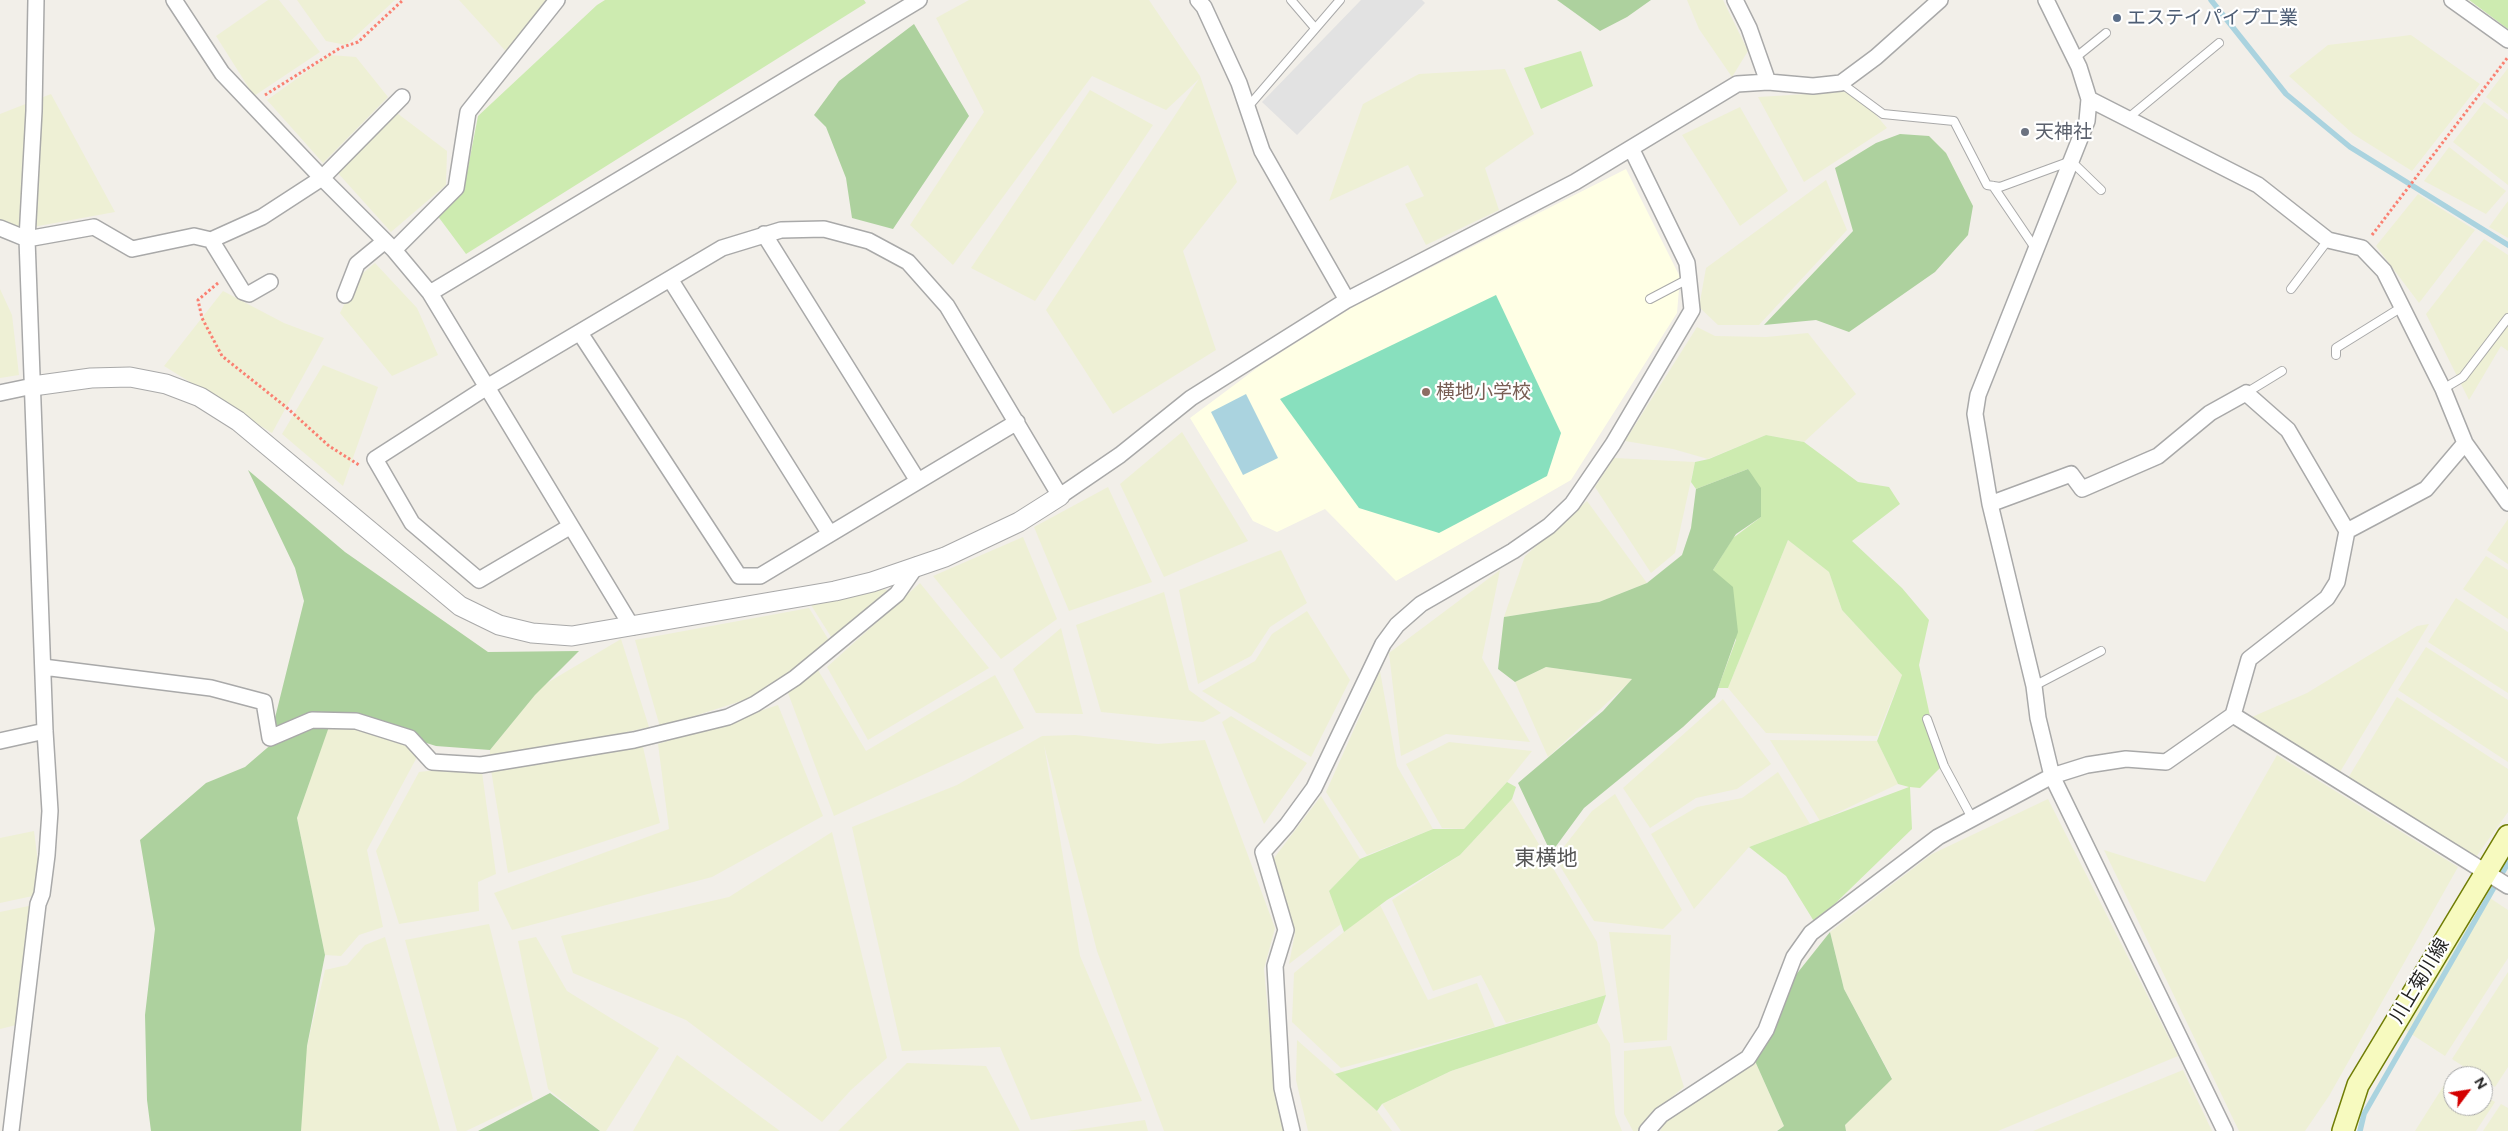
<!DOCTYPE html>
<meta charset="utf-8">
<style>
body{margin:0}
#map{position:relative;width:2508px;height:1131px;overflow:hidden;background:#f2efe9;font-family:Figtree,sans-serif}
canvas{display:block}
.north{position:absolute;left:2443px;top:1066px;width:50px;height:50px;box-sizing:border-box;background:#fff;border:1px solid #a7a7a7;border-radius:50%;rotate:59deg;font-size:14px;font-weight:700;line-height:20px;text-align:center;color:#222}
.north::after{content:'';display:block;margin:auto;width:18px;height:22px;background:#d40000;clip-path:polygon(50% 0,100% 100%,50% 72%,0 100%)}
</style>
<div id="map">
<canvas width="2508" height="1131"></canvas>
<div class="north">N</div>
</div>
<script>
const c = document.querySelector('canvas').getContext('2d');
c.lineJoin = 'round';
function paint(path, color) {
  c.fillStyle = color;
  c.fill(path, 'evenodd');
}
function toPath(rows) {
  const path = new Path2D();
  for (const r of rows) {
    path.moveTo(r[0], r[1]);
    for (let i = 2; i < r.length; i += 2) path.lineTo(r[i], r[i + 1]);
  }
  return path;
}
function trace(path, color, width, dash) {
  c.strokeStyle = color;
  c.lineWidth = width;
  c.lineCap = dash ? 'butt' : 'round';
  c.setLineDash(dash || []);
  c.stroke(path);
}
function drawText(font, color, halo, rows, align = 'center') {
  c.font = font + ' Figtree,"Noto Sans JP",sans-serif';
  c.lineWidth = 4.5;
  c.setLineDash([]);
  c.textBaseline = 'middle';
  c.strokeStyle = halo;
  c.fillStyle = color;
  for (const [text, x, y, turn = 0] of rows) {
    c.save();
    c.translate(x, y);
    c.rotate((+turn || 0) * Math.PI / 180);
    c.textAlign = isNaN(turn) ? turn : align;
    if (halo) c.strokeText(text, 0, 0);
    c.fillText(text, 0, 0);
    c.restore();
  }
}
paint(toPath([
 [1626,169,1680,277,1677,313,1571,480,1396,581,1325,509,1277,532,1253,521,1190,418,1261,365,1353,307]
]), '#ffffe5');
paint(toPath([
 [268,0,279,0,320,52,254,96,216,36],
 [297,0,395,0,346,45,326,41],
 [459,0,564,0,511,57],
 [969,0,1149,0,1200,76,1237,182,1183,251,1216,350,1113,414,1046,310,1199,79,1166,110,1092,76,953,265,910,225,984,112,936,18],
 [1687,0,1723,0,1748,51,1732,77,1699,29],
 [2411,35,2480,84,2412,171,2353,134,2289,76,2328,45],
 [330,55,356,57,388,97,323,163,267,100],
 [2508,68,2508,114,2486,97],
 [1505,69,1534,134,1485,168,1499,210,1426,245,1405,204,1424,196,1408,165,1329,201,1363,104,1419,74],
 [1090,90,1153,125,1035,301,971,268],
 [1856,91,1887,128,1804,182,1758,97],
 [51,94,115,212,0,233,0,114],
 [2484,102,2508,120,2508,185,2453,142],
 [1740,107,1788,191,1740,226,1682,135],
 [393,110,447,151,446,185,391,232,337,172],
 [2449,147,2506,191,2486,214,2424,181],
 [1826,180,1847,230,1759,325,1718,325,1699,307,1706,268],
 [2418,194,2475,230,2419,303,2376,246],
 [2508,201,2508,238,2489,227],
 [2484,239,2508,255,2508,351,2501,346,2469,400,2426,314],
 [375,263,417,308,438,355,392,376,340,313,357,278],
 [0,289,12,315,19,375,0,378],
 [223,291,284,323,324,338,272,433,164,366],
 [1697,327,1715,336,1766,337,1808,333,1856,394,1804,442,1766,435,1708,459,1673,449,1625,441],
 [323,365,378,387,343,486,282,434],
 [1182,432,1248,541,1164,577,1120,484],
 [1614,458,1695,462,1675,553,1651,573,1595,487],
 [1108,487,1152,582,1069,611,1034,527],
 [1587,501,1647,583,1599,602,1504,617,1525,556],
 [2508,519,2508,564,2487,550],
 [1023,537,1057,619,1001,659,933,576],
 [1788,540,1829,572,1842,610,1902,675,1877,736,1766,733,1728,688],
 [1281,550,1307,603,1270,627,1251,656,1198,684,1179,590],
 [2486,556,2508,570,2508,619,2463,589],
 [1500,570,1482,658,1530,742,1446,734,1401,756,1389,653],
 [920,583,989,668,868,740,827,667],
 [885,589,891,594,833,640,811,605],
 [1164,592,1189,690,1221,713,1203,722,1101,712,1076,625],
 [2456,598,2508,632,2508,693,2428,642],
 [809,608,830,642,757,696,660,727,635,640],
 [1307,611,1350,680,1311,757,1202,691,1255,661,1272,634],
 [2429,624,2340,772,2252,717,2307,693,2417,626],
 [1061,628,1083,714,1036,713,1013,669],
 [621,639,649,727,502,761,641,738,660,823,508,873,490,764,490,750,542,686],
 [2426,647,2508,700,2508,762,2398,690],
 [1546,667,1633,679,1548,757,1515,682],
 [818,670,866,751,995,675,1024,728,834,816,788,693],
 [1380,671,1397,766,1433,829,1367,855,1326,792],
 [2397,697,2508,769,2508,812,2476,857,2348,778],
 [1723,699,1771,764,1737,789,1696,798,1650,828,1623,788],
 [778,705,823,816,712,877,512,930,494,893,669,829,658,744],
 [1231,716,1307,763,1264,824,1222,722],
 [331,720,406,746,417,757,367,850,383,927,359,935,341,956,325,955,297,818],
 [1075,735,1158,744,1205,740,1275,928,1264,969,1275,1086,1287,1131,1164,1131,1097,951,1044,745,1080,956,1142,1101,1031,1120,1000,1047,902,1051,852,827,957,785,1042,736],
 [1770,740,1877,741,1898,784,1820,821],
 [1449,742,1532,751,1507,782,1464,829,1442,828,1406,764],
 [2277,755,2458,867,2329,1096,2305,1131,2239,1131,2104,850,2205,882],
 [481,765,496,874,478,882,479,911,399,924,376,851,419,772],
 [1778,772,1810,824,1749,847,1694,909,1651,834,1697,807,1742,798],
 [1615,794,1682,910,1663,929,1594,921,1555,858,1592,811],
 [1321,796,1360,859,1329,891,1341,924,1289,964,1295,933,1274,858],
 [1512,799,1597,942,1606,995,1506,1023,1481,975,1433,991,1392,900,1460,855],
 [2048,799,2178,1056,1998,1131,1846,1131,1845,1125,1892,1078,1844,989,1830,932,1932,854],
 [34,831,42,894,0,903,0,838],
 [832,832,887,1058,851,1090,822,1122,686,1020,573,973,561,936,729,897],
 [2487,896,2508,910,2508,958,2445,1056,2402,1028],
 [1379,903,1428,1000,1477,983,1495,1027,1341,1068,1292,1022,1294,973],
 [38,904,24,1023,0,1029,0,912],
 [489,924,533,1099,466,1131,457,1131,405,940],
 [1609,932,1671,935,1667,1040,1624,1043],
 [385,937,440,1131,295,1131,291,1114,325,970,347,965,365,945],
 [536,937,567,991,659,1048,606,1131,600,1131,548,1089,518,941],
 [2508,972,2508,1067,2495,1087,2483,1079,2483,1076,2478,1076,2452,1059],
 [1597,1023,1610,1044,1615,1114,1622,1131,1401,1131,1382,1104,1451,1071],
 [1297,1040,1377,1111,1392,1131,1308,1131,1296,1080],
 [1671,1046,1684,1087,1655,1111,1642,1131,1633,1131,1624,1114,1624,1051],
 [677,1055,780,1131,633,1131],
 [1755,1061,1784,1126,1776,1131,1660,1131,1670,1115],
 [907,1063,986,1066,1020,1131,838,1131],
 [2183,1070,2212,1131,2033,1131],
 [2451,1074,2454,1076,2453,1106,2483,1106,2483,1095,2495,1102,2476,1131,2415,1131],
 [2501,1104,2508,1108,2508,1131,2483,1131],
 [1145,1120,1148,1131,1067,1131]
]), '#eef0d5');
paint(toPath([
 [605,0,864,0,866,3,466,254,437,215,464,188,478,116,597,5],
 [2469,0,2508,0,2508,29],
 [1581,51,1593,86,1541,109,1524,68],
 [1766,435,1804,442,1858,482,1889,487,1900,504,1852,541,1902,588,1929,620,1919,665,1941,767,1920,788,1910,787,1912,829,1815,923,1786,876,1749,847,1909,787,1898,784,1877,741,1902,675,1842,610,1829,572,1788,540,1728,688,1718,688,1736,640,1713,570,1733,538,1761,517,1748,469,1696,489,1691,482,1695,462,1709,459],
 [1507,782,1516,787,1512,799,1460,855,1387,900,1344,932,1329,891,1360,859,1433,829,1464,829],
 [1606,995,1597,1023,1451,1071,1382,1104,1377,1111,1335,1074]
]), '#cdebb0');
paint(toPath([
 [1557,0,1651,0,1627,17,1600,31],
 [914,24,969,116,893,229,852,218,846,178,826,127,814,115,839,81],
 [1900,134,1929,136,1946,153,1973,206,1968,235,1935,272,1849,332,1816,320,1764,325,1853,231,1835,168,1876,143],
 [1748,469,1761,488,1761,517,1736,534,1713,570,1733,587,1738,632,1715,697,1683,727,1584,808,1551,853,1518,783,1603,711,1632,679,1546,667,1515,682,1498,669,1504,617,1599,602,1647,583,1682,555,1691,528,1696,489],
 [248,470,345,552,488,652,579,651,535,695,490,750,436,746,356,721,331,721,297,818,325,955,307,1046,301,1131,151,1131,147,1100,145,1015,155,929,140,840,206,783,245,767,274,742,270,738,304,601,295,568],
 [1830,932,1844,989,1892,1079,1845,1125,1846,1131,1777,1131,1784,1126,1755,1061,1783,991],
 [550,1093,600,1131,478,1131]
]), '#add19e');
paint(toPath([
 [1496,295,1561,433,1547,476,1439,533,1359,508,1280,399]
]), '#88e0be');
paint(toPath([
 [1361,0,1422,0,1425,3,1297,135,1262,102]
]), '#e2e2e2');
paint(toPath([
 [1246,394,1278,458,1243,475,1211,412]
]), '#aad3df');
trace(toPath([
 [2211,0,2286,94,2350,147,2508,245],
 [2360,1131,2364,1114,2508,863]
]), '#aad3df', 5.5);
const service = toPath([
 [1291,0,1315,28],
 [2075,58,2106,33],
 [1841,83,1883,114,1954,121,1987,185,2000,187,2071,161,2101,190],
 [1247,108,1340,0],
 [2127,119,2219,43],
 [1993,186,2035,248],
 [2291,289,2328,240],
 [1650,299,1690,278],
 [2336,355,2336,348,2402,307],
 [2443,389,2463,377,2508,318],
 [2246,393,2282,371],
 [2034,686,2101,651],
 [1927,719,1944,766,1972,818]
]);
const minor = toPath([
 [174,0,222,73,322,178,402,97],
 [1198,0,1204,7,1239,83,1262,151,1347,300],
 [1735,0,1749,28,1768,82],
 [2046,0,2079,67,2089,99,2087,121,1978,395,1975,414,1990,504,2034,686,2038,718,2052,776,2225,1131],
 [2452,0,2508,40],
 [2089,99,2258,185,2328,240,2362,248,2384,271,2443,389,2465,443,2508,503],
 [0,228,27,239,94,227,132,249,194,236,211,240,262,217,322,178,394,250,430,293,632,627],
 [764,234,918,481],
 [211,240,243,292,249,294,270,282],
 [394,250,456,188,468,112,557,0],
 [670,279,830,534],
 [430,293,919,0],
 [345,295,357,264,385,241],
 [580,333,739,576,760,576,1017,422],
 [0,393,33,386],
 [571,526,479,580,412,523,375,459,487,387,722,248,781,230,824,229,869,241,908,262,947,306,1060,496,1120,455,1191,398,1347,300,1575,182,1737,84,1768,82,1813,86,1841,83,1876,57,1940,0],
 [2347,531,2426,489,2465,443],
 [43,667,211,688,264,702,270,738,312,720,356,721,410,738,432,762,481,765,634,740,728,717,755,704,795,678,897,594,917,565],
 [2233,715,2508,886],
 [0,741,45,731],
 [11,1131,38,904,42,894,47,855,50,811,45,731,27,239,34,111,36,0],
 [1292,1131,1282,1088,1275,966,1286,930,1263,852,1287,825,1314,788,1383,644,1397,625,1421,604,1513,551,1549,526,1572,504,1613,444,1692,310,1687,263,1631,148],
 [1647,1131,1661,1115,1748,1058,1766,1030,1794,957,1811,933,1938,837,2052,776,2087,765,2126,759,2166,762,2233,715,2249,659,2327,598,2337,582,2347,531,2288,430,2246,393,2210,413,2158,456,2082,489,2071,474,1990,504]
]);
const tertiary = toPath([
 [33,386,91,378,130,377,166,384,200,397,238,421,460,606,499,625,532,633,572,636,835,591,872,582,945,557,1019,522,1060,496]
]);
const secondary = toPath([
 [2343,1131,2358,1085,2508,836]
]);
trace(service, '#a9a9a9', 10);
trace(minor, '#a9a9a9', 18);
trace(tertiary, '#a9a9a9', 21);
trace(secondary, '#707d05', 24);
trace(toPath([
 [265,95,340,48,358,42,403,0],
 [2372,235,2508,57],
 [218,283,198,300,202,318,222,356,286,407,329,446,359,465]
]), '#fa8072', 3, [2.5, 2.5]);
trace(service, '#fff', 8);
trace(minor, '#fff', 15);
trace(tertiary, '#fff', 19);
trace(secondary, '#f7fabf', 21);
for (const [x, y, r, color] of [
 [2117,18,5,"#5c6f8a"],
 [2025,132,5,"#6b7280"],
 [1426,392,5,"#8d6e63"]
]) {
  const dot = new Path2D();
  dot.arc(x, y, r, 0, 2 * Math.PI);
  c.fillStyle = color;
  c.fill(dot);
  trace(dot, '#fff', 2);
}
drawText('19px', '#4e5e75', '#fff', [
 ["エステイパイプ工業",2127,18]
], 'left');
drawText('19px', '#5b616d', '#fff', [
 ["天神社",2035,132]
], 'left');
drawText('19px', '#785e54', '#fff', [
 ["横地小学校",1436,392]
], 'left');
drawText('19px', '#222', '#fff', [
 ["川上菊川線",2420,981,-59]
]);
drawText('21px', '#555', '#fff', [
 ["東横地",1546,859]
]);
</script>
